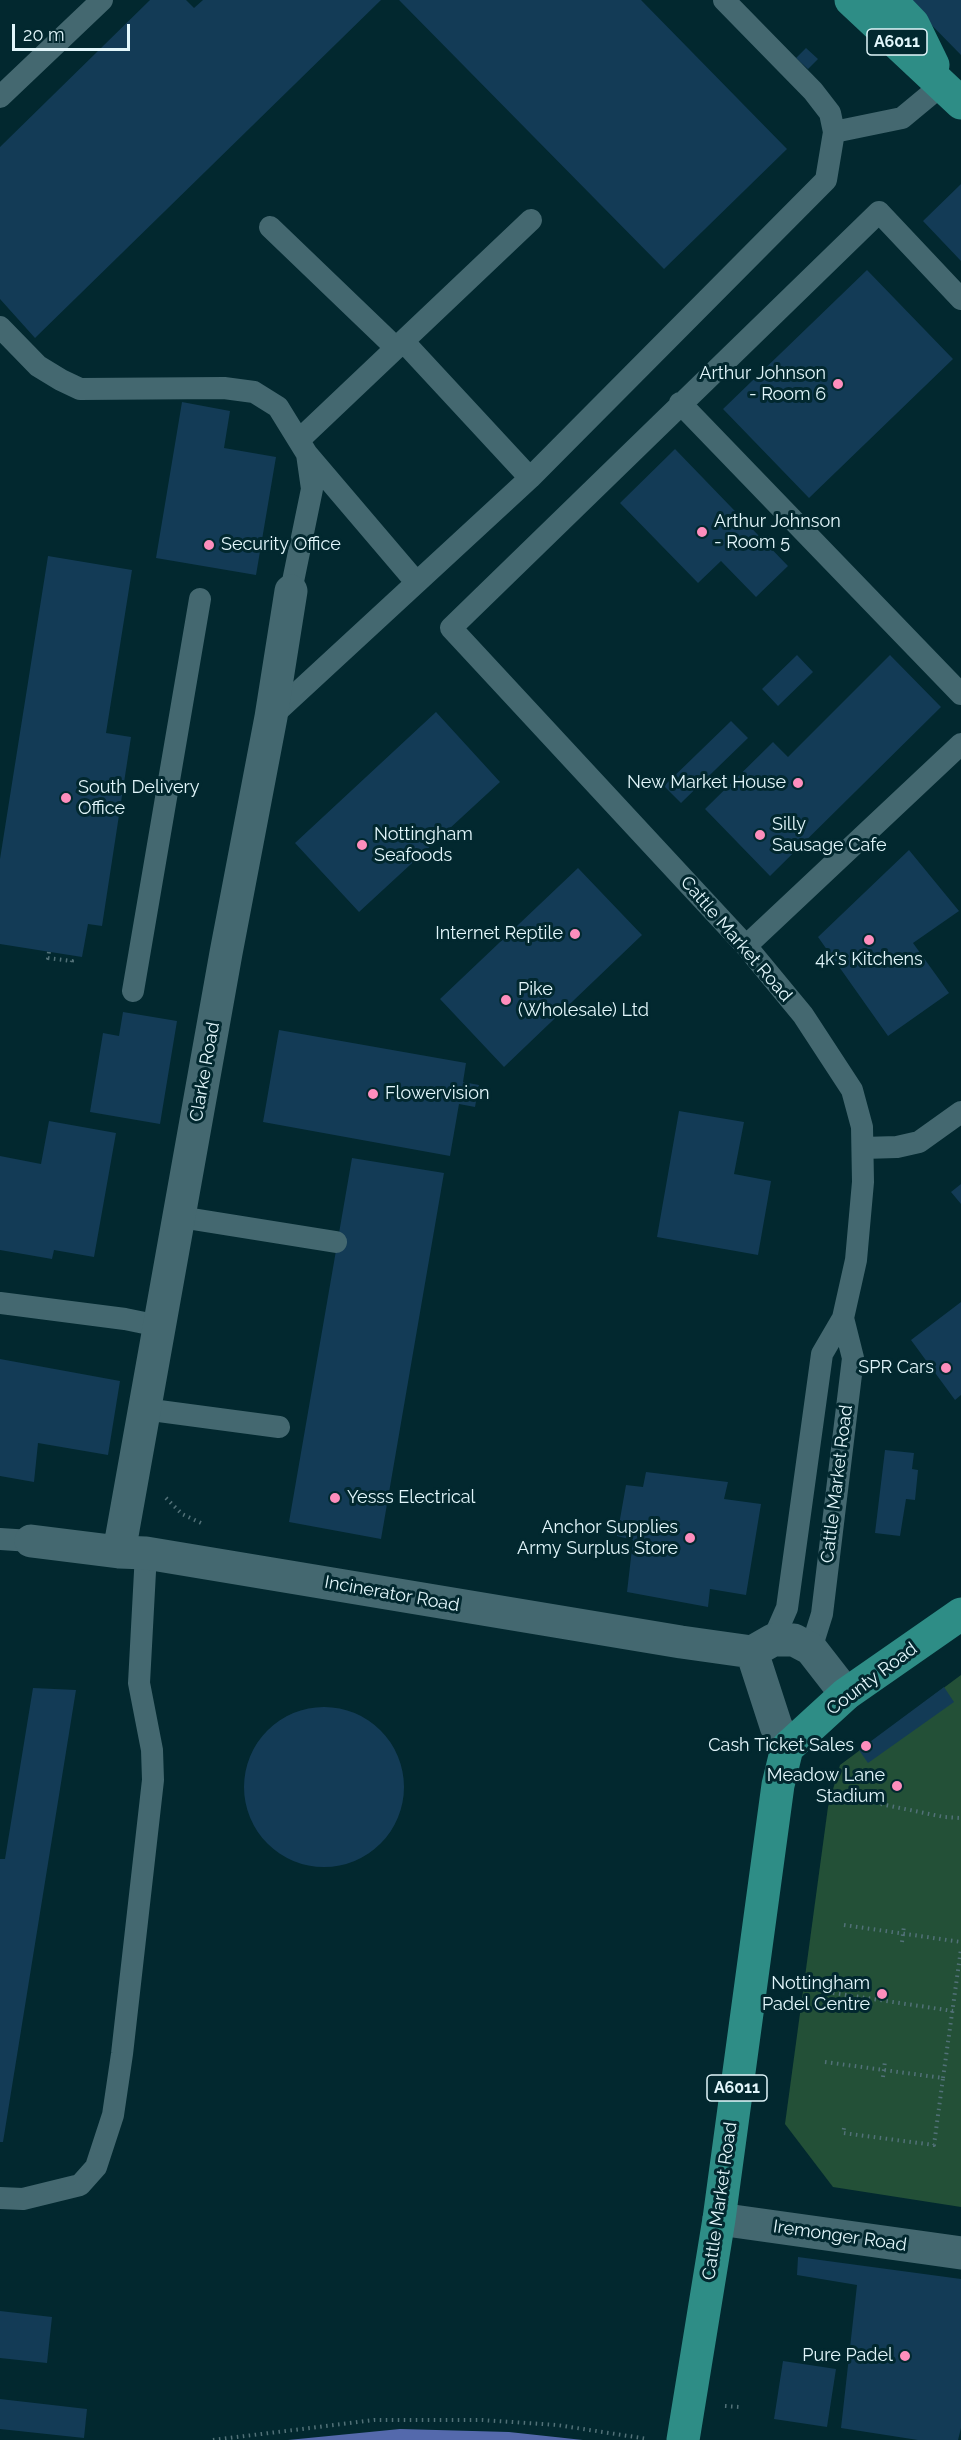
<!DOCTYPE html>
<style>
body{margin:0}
#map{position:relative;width:961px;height:2440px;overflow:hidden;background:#02282f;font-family:Raleway,sans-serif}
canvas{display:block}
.scale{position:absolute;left:12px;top:24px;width:118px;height:27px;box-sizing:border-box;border:3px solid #e2f6fb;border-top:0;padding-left:8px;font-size:18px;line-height:21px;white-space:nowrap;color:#e2f6fb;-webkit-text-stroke:4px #02282f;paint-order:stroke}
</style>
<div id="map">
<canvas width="961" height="2440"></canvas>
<div class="scale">20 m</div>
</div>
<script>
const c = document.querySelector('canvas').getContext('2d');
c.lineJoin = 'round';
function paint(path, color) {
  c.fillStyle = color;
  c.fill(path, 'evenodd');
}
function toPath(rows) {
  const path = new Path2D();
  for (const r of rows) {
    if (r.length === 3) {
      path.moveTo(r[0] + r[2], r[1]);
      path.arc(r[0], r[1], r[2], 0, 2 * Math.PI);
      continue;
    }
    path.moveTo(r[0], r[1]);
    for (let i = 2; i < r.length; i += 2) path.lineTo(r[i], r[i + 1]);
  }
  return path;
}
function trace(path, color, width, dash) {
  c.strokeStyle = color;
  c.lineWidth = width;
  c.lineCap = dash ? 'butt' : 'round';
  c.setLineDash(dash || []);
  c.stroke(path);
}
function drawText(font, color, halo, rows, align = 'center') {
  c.font = font + ' Raleway,sans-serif';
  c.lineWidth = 6;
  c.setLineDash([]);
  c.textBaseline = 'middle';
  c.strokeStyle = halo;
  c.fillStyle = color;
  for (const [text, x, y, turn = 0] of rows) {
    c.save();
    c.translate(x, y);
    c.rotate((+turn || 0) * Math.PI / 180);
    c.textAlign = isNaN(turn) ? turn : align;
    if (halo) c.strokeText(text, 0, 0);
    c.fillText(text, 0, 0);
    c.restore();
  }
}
paint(toPath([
 [961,1675,961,2207,833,2187,785,2124,828,1807,840,1765]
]), '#235037');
paint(toPath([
 [400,2429,509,2432,583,2440,288,2440]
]), '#5469ac');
paint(toPath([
 [150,0,186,0,194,8,203,0,381,0,35,338,0,299,0,147],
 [399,0,641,0,787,149,664,269],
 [907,0,961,0,961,55],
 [806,48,818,59,808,69,796,58],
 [961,184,961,261,923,221],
 [867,270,953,359,809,498,723,409],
 [182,402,230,411,224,448,276,457,256,575,156,558],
 [675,449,788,566,756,597,721,561,698,583,620,503],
 [48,556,132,570,106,733,131,737,102,926,88,924,82,957,0,944,0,859],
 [797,655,813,672,778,706,762,689],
 [890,655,941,707,770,876,705,809,773,742,788,757],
 [436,712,500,782,359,912,295,843],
 [731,721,748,738,681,803,664,786],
 [909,850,959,911,913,943,949,993,888,1036,818,937],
 [578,868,642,935,504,1067,440,999],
 [123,1012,177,1021,160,1124,90,1112,103,1033,119,1036],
 [279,1030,466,1063,463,1082,479,1085,475,1107,459,1104,450,1156,263,1122],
 [679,1111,744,1122,734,1174,771,1181,758,1255,657,1237],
 [49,1121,116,1133,94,1257,54,1250,52,1259,0,1250,0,1156,41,1164],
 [352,1158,444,1173,381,1539,289,1522],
 [961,1184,961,1204,951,1192],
 [961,1302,961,1395,955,1400,911,1340],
 [0,1359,120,1381,108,1455,38,1443,34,1482,0,1476],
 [885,1450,914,1453,912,1469,918,1470,915,1500,906,1499,900,1536,875,1533],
 [646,1472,728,1482,724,1499,761,1504,746,1595,710,1589,708,1607,627,1592,633,1540,617,1536,626,1485,643,1487],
 [944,1687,954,1702,868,1763,859,1750],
 [33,1688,76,1690,3,2142,0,2142,0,1859,5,1859],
 [324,1787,80],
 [798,2257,961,2279,961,2428,958,2440,918,2440,841,2428,857,2285,797,2275],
 [0,2311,52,2317,47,2363,0,2358],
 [783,2361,836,2369,827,2427,774,2419],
 [0,2399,87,2409,84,2438,0,2429]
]), '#133b56');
trace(toPath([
 [49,952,48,958,72,961,71,966],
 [166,1498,182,1514,201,1523],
 [822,1792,944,1817,961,1818],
 [844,1925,961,1942],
 [902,1942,904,1926],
 [833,1993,953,2011],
 [825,2062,943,2078,934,2145,843,2133,844,2128],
 [883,2077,885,2061],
 [943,2078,961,1949],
 [725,2406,739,2407],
 [213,2440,374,2420,482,2420,557,2425,648,2439]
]), '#527178', 4, [1.5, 4.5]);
trace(toPath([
 [0,97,102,0],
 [834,132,902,118,943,84],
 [270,227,396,348],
 [0,327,38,366,61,380,80,389,224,388,254,392,278,407,307,454,416,582],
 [403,341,530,478],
 [680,403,961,694],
 [299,440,531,220],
 [291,591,312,489,307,454],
 [271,717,530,478,826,180,834,132,830,113,813,91,724,0],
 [746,946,961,744],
 [133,991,200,599],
 [863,1148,897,1147,919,1142,961,1112],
 [180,1217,336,1242],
 [0,1303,125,1319,159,1326],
 [144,1409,279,1427],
 [0,1539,31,1541],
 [773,1640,787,1608,822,1354,843,1318,856,1260,863,1182,862,1127,852,1090,803,1015,746,946,451,628,879,212,961,299],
 [811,1649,822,1614,853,1358,843,1318],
 [0,2198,23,2199,80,2185,96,2167,113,2115,122,2054,153,1780,152,1750,139,1683,146,1553]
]), '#446870', 22);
trace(toPath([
 [31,1541,119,1552,146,1553,681,1642,752,1652,773,1640,794,1640,811,1649,846,1694],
 [119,1552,226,953,271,717,291,591],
 [752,1652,776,1726,787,1748],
 [719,2219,961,2253]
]), '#446870', 33);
trace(toPath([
 [851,0,961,103],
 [890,0,913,24,933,65],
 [683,2440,719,2219,778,1785,787,1748,846,1694,961,1614]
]), '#2e8d86', 33);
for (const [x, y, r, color] of [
 [838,384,6,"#fe8ebd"],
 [702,532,6,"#fe8ebd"],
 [209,545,6,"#fe8ebd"],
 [798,783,6,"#fe8ebd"],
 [66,798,6,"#fe8ebd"],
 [760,835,6,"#fe8ebd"],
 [362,845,6,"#fe8ebd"],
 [575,934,6,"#fe8ebd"],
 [869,940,6,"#fe8ebd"],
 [506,1000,6,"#fe8ebd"],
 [373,1094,6,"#fe8ebd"],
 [946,1368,6,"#fe8ebd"],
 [335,1498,6,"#fe8ebd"],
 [690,1538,6,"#fe8ebd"],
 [866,1746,6,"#fe8ebd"],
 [897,1786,6,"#fe8ebd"],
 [882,1994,6,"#fe8ebd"],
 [905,2356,6,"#fe8ebd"]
]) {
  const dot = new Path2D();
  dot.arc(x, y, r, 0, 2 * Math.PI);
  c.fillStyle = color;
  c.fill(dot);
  trace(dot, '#02282f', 2);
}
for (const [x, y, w] of [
 [897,42,60],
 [737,2088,60]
]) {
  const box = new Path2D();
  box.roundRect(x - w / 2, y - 13, w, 26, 4.5);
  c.fillStyle = '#02282f';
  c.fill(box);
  trace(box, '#e2f6fb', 1.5);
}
drawText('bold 16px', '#e2f6fb', null, [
 ["A6011",897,42],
 ["A6011",737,2088]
]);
drawText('18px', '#e2f6fb', '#02282f', [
 ["Arthur Johnson",826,374],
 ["- Room 6",826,395],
 ["Arthur Johnson",714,522,"left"],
 ["- Room 5",714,543,"left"],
 ["Security Office",221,545,"left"],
 ["New Market House",786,783],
 ["South Delivery",78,788,"left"],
 ["Office",78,809,"left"],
 ["Silly",772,825,"left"],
 ["Sausage Cafe",772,846,"left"],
 ["Nottingham",374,835,"left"],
 ["Seafoods",374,856,"left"],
 ["Internet Reptile",563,934],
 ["4k's Kitchens",869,960,"center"],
 ["Pike",518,990,"left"],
 ["(Wholesale) Ltd",518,1011,"left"],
 ["Flowervision",385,1094,"left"],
 ["SPR Cars",934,1368],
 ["Yesss Electrical",347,1498,"left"],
 ["Anchor Supplies",678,1528],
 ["Army Surplus Store",678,1549],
 ["Cash Ticket Sales",854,1746],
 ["Meadow Lane",885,1776],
 ["Stadium",885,1797],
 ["Nottingham",870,1984],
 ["Padel Centre",870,2005],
 ["Pure Padel",893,2356]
], 'right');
drawText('18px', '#e2f6fb', '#02282f', [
 ["Cattle Market Road",736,939,49],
 ["Clarke Road",205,1072,-80],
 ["Cattle Market Road",837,1484,-83],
 ["Incinerator Road",392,1594,10],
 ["County Road",872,1679,-37],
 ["Cattle Market Road",720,2201,-82],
 ["Iremonger Road",840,2236,8]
]);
</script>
